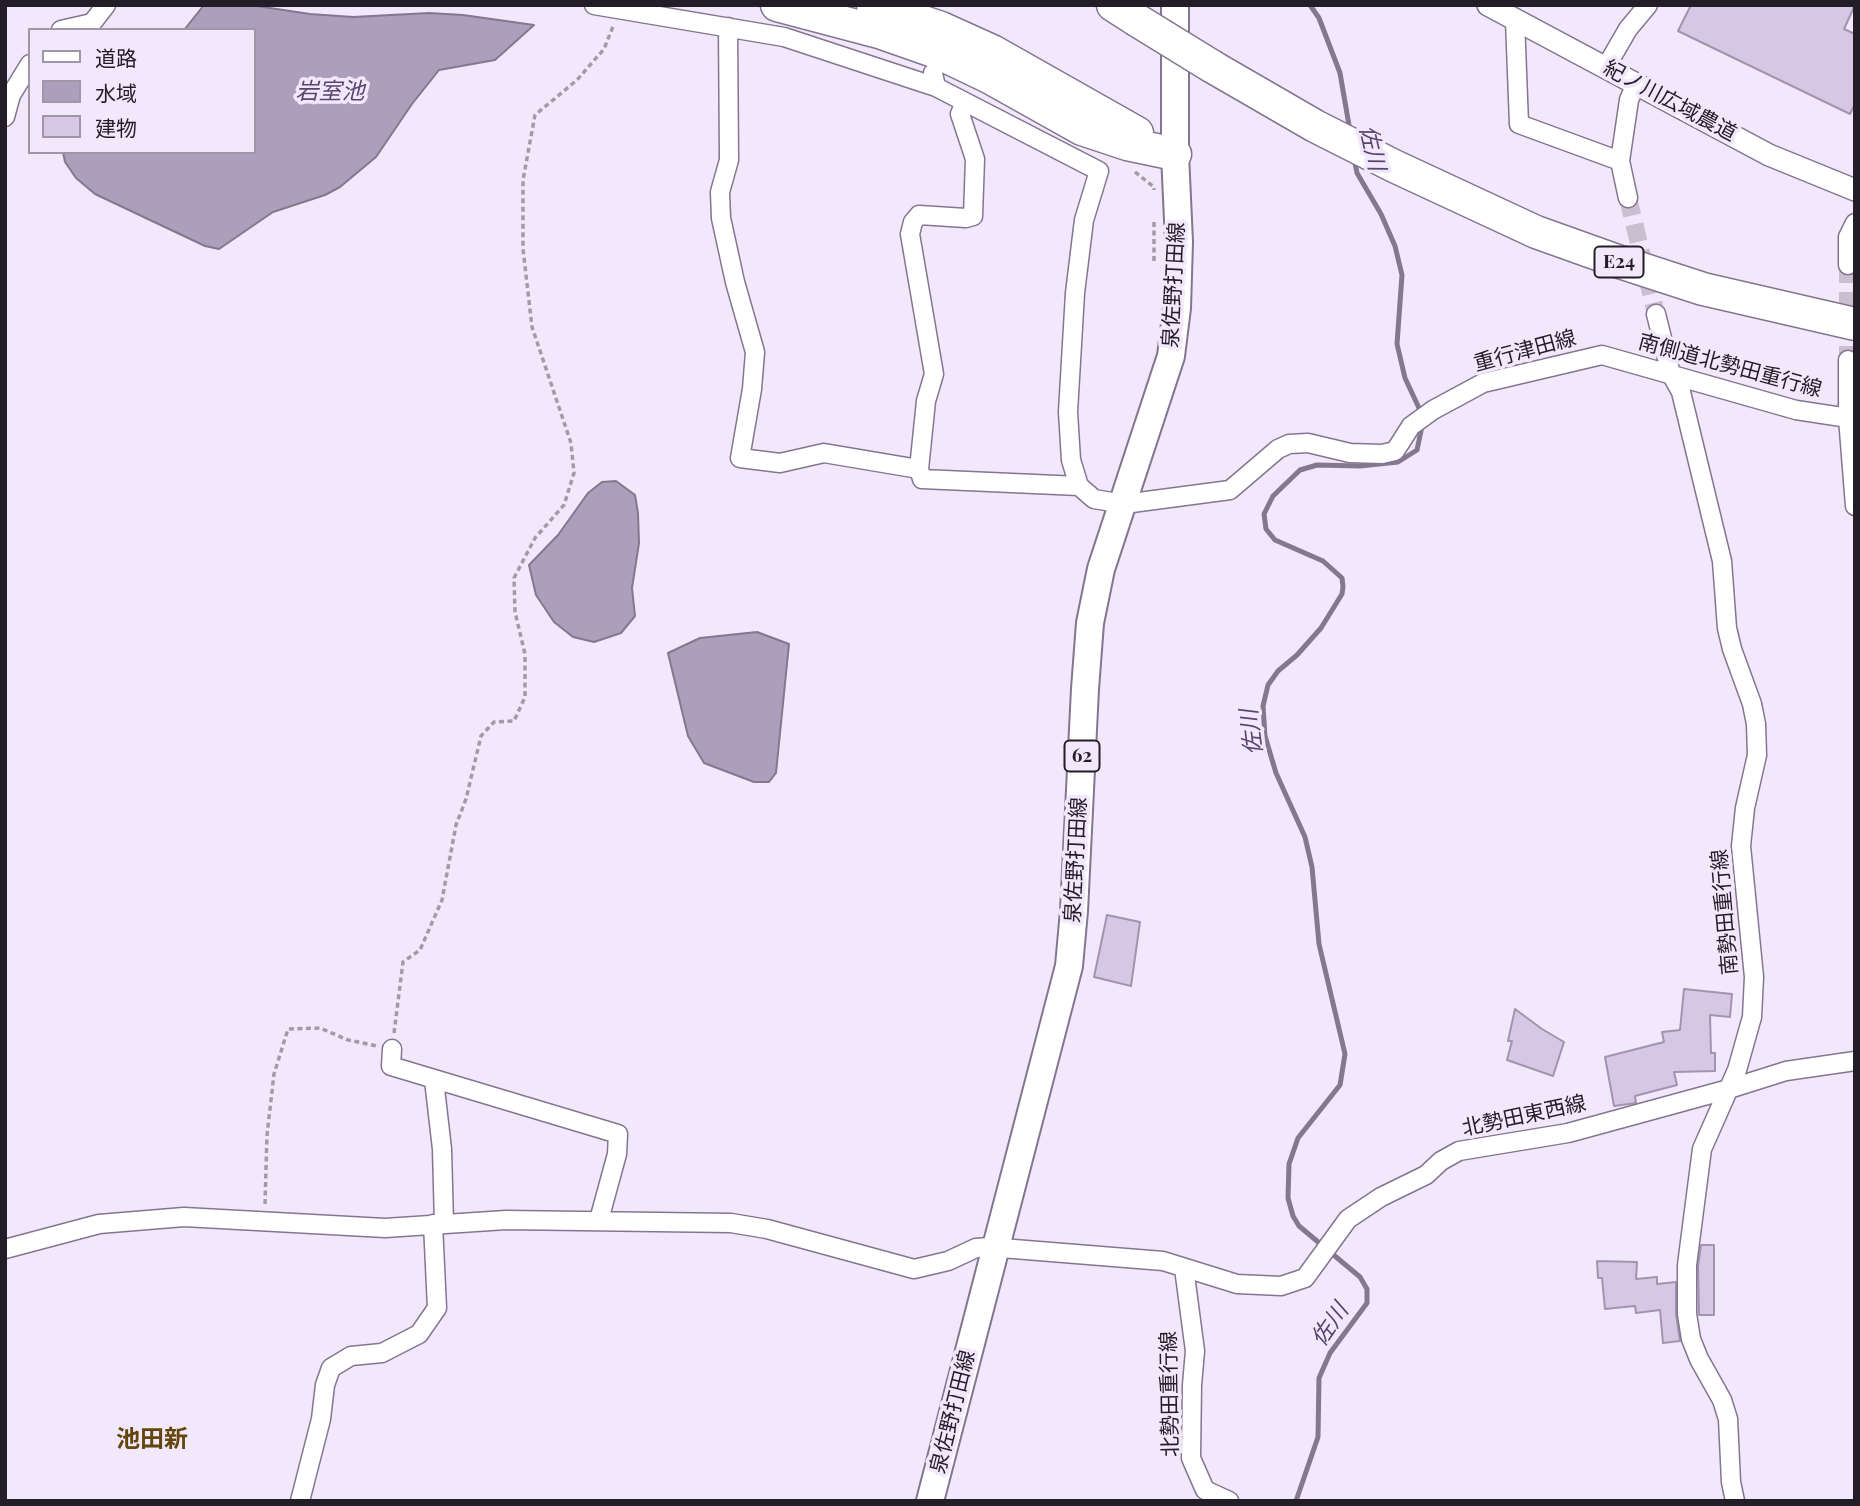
<!DOCTYPE html>
<meta charset="utf-8">
<style>
body{margin:0}
#map{position:relative;width:1860px;height:1506px;overflow:hidden;background:#f2e8fb;font-family:"Playfair Display","Noto Sans JP",serif}
canvas{display:block}
.frame{position:absolute;inset:0;border:7px solid #231d28;pointer-events:none}
.legend{position:absolute;left:28px;top:28px;width:228px;height:126px;box-sizing:border-box;background:#f2e8fb;border:2px solid #9f97a7;margin:0;padding:9px 12px;list-style:none;font-size:21px;color:#231d28}
.legend li{display:flex;align-items:center;gap:14px;height:35px}
.legend b{width:35px;border:2px solid #9f97a7}
</style>
<div id="map">
<canvas width="1860" height="1506"></canvas>
<div class="frame"></div>
<ul class="legend">
<li><b style="height:9px;background:#fff"></b>道路</li>
<li><b style="height:19px;background:#ad9ebb"></b>水域</li>
<li><b style="height:19px;background:#d7c7e5"></b>建物</li>
</ul>
</div>
<script>
const c = document.querySelector('canvas').getContext('2d');
c.lineJoin = 'round';
function paint(path, color) {
  c.fillStyle = color;
  c.fill(path, 'evenodd');
}
function toPath(rows) {
  const path = new Path2D();
  for (const r of rows) {
    path.moveTo(r[0], r[1]);
    for (let i = 2; i < r.length; i += 2) path.lineTo(r[i], r[i + 1]);
  }
  return path;
}
function trace(path, color, width, dash) {
  c.strokeStyle = color;
  c.lineWidth = width;
  c.lineCap = dash ? 'butt' : 'round';
  c.setLineDash(dash || []);
  c.stroke(path);
}
function drawText(font, color, halo, rows, align = 'center') {
  c.font = font + ' "Playfair Display","Noto Sans JP",serif';
  c.lineWidth = 7;
  c.setLineDash([]);
  c.textBaseline = 'middle';
  c.strokeStyle = halo;
  c.fillStyle = color;
  for (const [text, x, y, turn = 0] of rows) {
    c.save();
    c.translate(x, y);
    c.rotate((+turn || 0) * Math.PI / 180);
    c.textAlign = isNaN(turn) ? turn : align;
    if (halo) c.strokeText(text, 0, 0);
    c.fillText(text, 0, 0);
    c.restore();
  }
}
const water = toPath([
 [204,5,250,5,310,14,353,17,429,13,463,15,534,25,495,60,439,70,412,104,376,157,340,187,325,195,273,212,219,249,205,246,95,194,76,178,65,162,63,152,254,152,254,30,184,30,204,5],
 [616,481,635,495,638,513,639,543,632,588,635,616,621,633,594,642,573,637,554,622,536,595,529,565,558,535,588,493,602,482,616,481],
 [757,632,789,644,776,773,769,782,754,782,704,763,688,736,668,653,700,638,757,632]
]);
paint(water, '#ad9ebb');
trace(water, '#84778f', 2);
trace(toPath([
 [1310,5,1319,18,1340,73,1350,131],
 [1296,1501,1318,1437,1319,1378,1330,1353,1367,1303,1367,1289,1360,1277,1299,1226,1293,1216,1288,1198,1289,1164,1298,1138,1340,1085,1345,1054,1319,944,1312,867,1305,837,1276,773,1265,736,1263,706,1268,685,1278,671,1297,655,1321,628,1342,594,1343,587,1342,578,1323,561,1275,540,1266,529,1264,514,1273,496,1300,470,1317,465,1360,466,1398,462,1417,450,1421,431,1419,408,1405,378,1397,344,1402,275,1395,246,1381,214,1357,173,1354,158]
]), '#84778f', 5);
const building = toPath([
 [1691,5,1855,5,1844,29,1855,34,1855,104,1850,114,1678,31,1691,5],
 [1107,915,1140,922,1131,986,1094,977,1107,915],
 [1684,989,1732,994,1730,1017,1710,1015,1711,1053,1715,1053,1715,1071,1674,1072,1677,1085,1635,1096,1636,1103,1614,1106,1605,1057,1664,1042,1662,1032,1680,1030,1684,989],
 [1515,1009,1542,1029,1564,1042,1553,1076,1507,1060,1512,1041,1508,1041,1515,1009],
 [1701,1245,1714,1245,1714,1315,1699,1315,1698,1266,1701,1245],
 [1597,1261,1637,1262,1636,1279,1657,1277,1657,1284,1676,1282,1676,1314,1680,1341,1663,1343,1660,1310,1636,1313,1635,1306,1605,1309,1602,1278,1598,1278,1597,1261]
]);
paint(building, '#d7c7e5');
trace(building, '#a293af', 2);
trace(toPath([
 [1628,198,1656,314],
 [1848,265,1848,360]
]), '#c9bfd1', 18, [18, 9]);
const minor = toPath([
 [594,5,784,37,936,87],
 [1515,20,1519,124,1620,161,1628,198],
 [728,27,729,160,720,192,721,218,735,282,755,352,752,389,740,458,780,463,824,453,919,469],
 [61,30,92,23,106,5],
 [1606,67,1628,29,1648,5],
 [933,73,936,87,1099,171,1084,220,1075,293,1068,412,1071,460,1079,486],
 [965,102,960,114,975,159,973,216,966,218,919,215,913,222,910,234,934,374,926,401,919,469,922,479,1079,486,1094,499,1124,504,1230,490,1278,449,1289,444,1308,443,1350,453,1382,454,1395,451,1411,426,1433,410,1483,383,1602,355,1796,410,1855,419],
 [5,117,11,95,30,64],
 [1620,161,1629,100,1636,83],
 [1848,265,1848,237,1855,223],
 [1656,314,1671,374,1681,392,1722,561,1727,628,1732,649,1752,704,1756,724,1757,755,1745,808,1741,846,1754,977,1752,1017,1737,1070,1702,1149,1687,1265,1687,1314,1691,1339,1699,1359,1722,1400,1728,1419,1731,1482,1735,1501],
 [1848,360,1848,418,1855,506],
 [392,1049,391,1066,618,1134,617,1154,599,1220],
 [434,1080,442,1149,444,1224],
 [5,1249,99,1224,184,1217,385,1228,506,1220,731,1223,767,1229,914,1269,948,1261,976,1248,989,1247,1163,1261,1237,1284,1281,1286,1305,1278,1348,1219,1381,1197,1426,1175,1441,1161,1459,1151,1568,1133,1729,1089,1786,1071,1855,1061],
 [1184,1268,1195,1351,1192,1385,1191,1458,1205,1490,1229,1501],
 [300,1501,321,1419,325,1385,331,1368,351,1356,382,1353,419,1334,437,1308,433,1224]
]);
const tertiary = toPath([
 [1488,5,1769,155,1855,190]
]);
const primary = toPath([
 [930,1501,1069,966,1074,911,1085,689,1090,623,1101,569,1171,356,1177,308,1179,242,1175,154,1175,5]
]);
const motorway = toPath([
 [777,5,879,32,939,53,989,77,1082,129,1127,144,1175,154],
 [873,5,941,28,992,51,1137,133],
 [1113,5,1135,19],
 [1213,67,1315,126,1394,166,1536,232,1620,262,1703,289,1855,324]
]);
trace(minor, '#847590', 21);
trace(tertiary, '#847590', 24);
trace(primary, '#847590', 30);
trace(motorway, '#847590', 35);
trace(toPath([
 [1135,172,1154,187,1154,190],
 [1154,222,1154,263],
 [394,1033,403,962,420,950,442,900,456,825,466,799,481,736,494,722,514,721,525,697,525,654,515,612,514,578,535,538,564,505,574,473,571,443,532,327,523,249,523,180,535,115,577,80,604,49,614,24],
 [265,1204,267,1135,274,1074,288,1029,320,1028,348,1040,377,1046]
]), '#a29aaa', 3.5, [5, 3.5]);
trace(minor, '#fff', 18);
trace(tertiary, '#fff', 21);
trace(primary, '#fff', 26);
trace(motorway, '#fff', 32);
const motorwayBridge = toPath([
 [1135,19,1213,67]
]);
trace(motorwayBridge, '#847590', 35, []);
trace(motorwayBridge, '#fff', 32);
for (const [x, y, w] of [
 [1619,262,49],
 [1082,756,35]
]) {
  const box = new Path2D();
  box.roundRect(x - w / 2, y - 15.5, w, 31, 5);
  c.fillStyle = '#f2e8fb';
  c.fill(box);
  trace(box, '#231d28', 2);
}
drawText('bold 19px', '#231d28', null, [
 ["E24",1619,262],
 ["62",1082,756]
]);
drawText('21px', '#231d28', '#f2e8fb', [
 ["紀ノ川広域農道",1670,101,28],
 ["泉佐野打田線",1174,285,-87],
 ["重行津田線",1525,351,-15],
 ["南側道北勢田重行線",1730,366,15],
 ["泉佐野打田線",1076,860,-87],
 ["南勢田重行線",1725,912,-95],
 ["北勢田東西線",1524,1116,-12],
 ["北勢田重行線",1170,1394,-91],
 ["泉佐野打田線",953,1412,-76]
]);
drawText('italic 23px', '#5c446f', '#f2e8fb', [
 ["岩室池",330,92],
 ["佐川",1372,148,77],
 ["佐川",1252,732,-97],
 ["佐川",1330,1325,-56]
]);
drawText('bold 24px', '#64460d', '#f2e8fb', [
 ["池田新",152,1440]
]);
</script>
